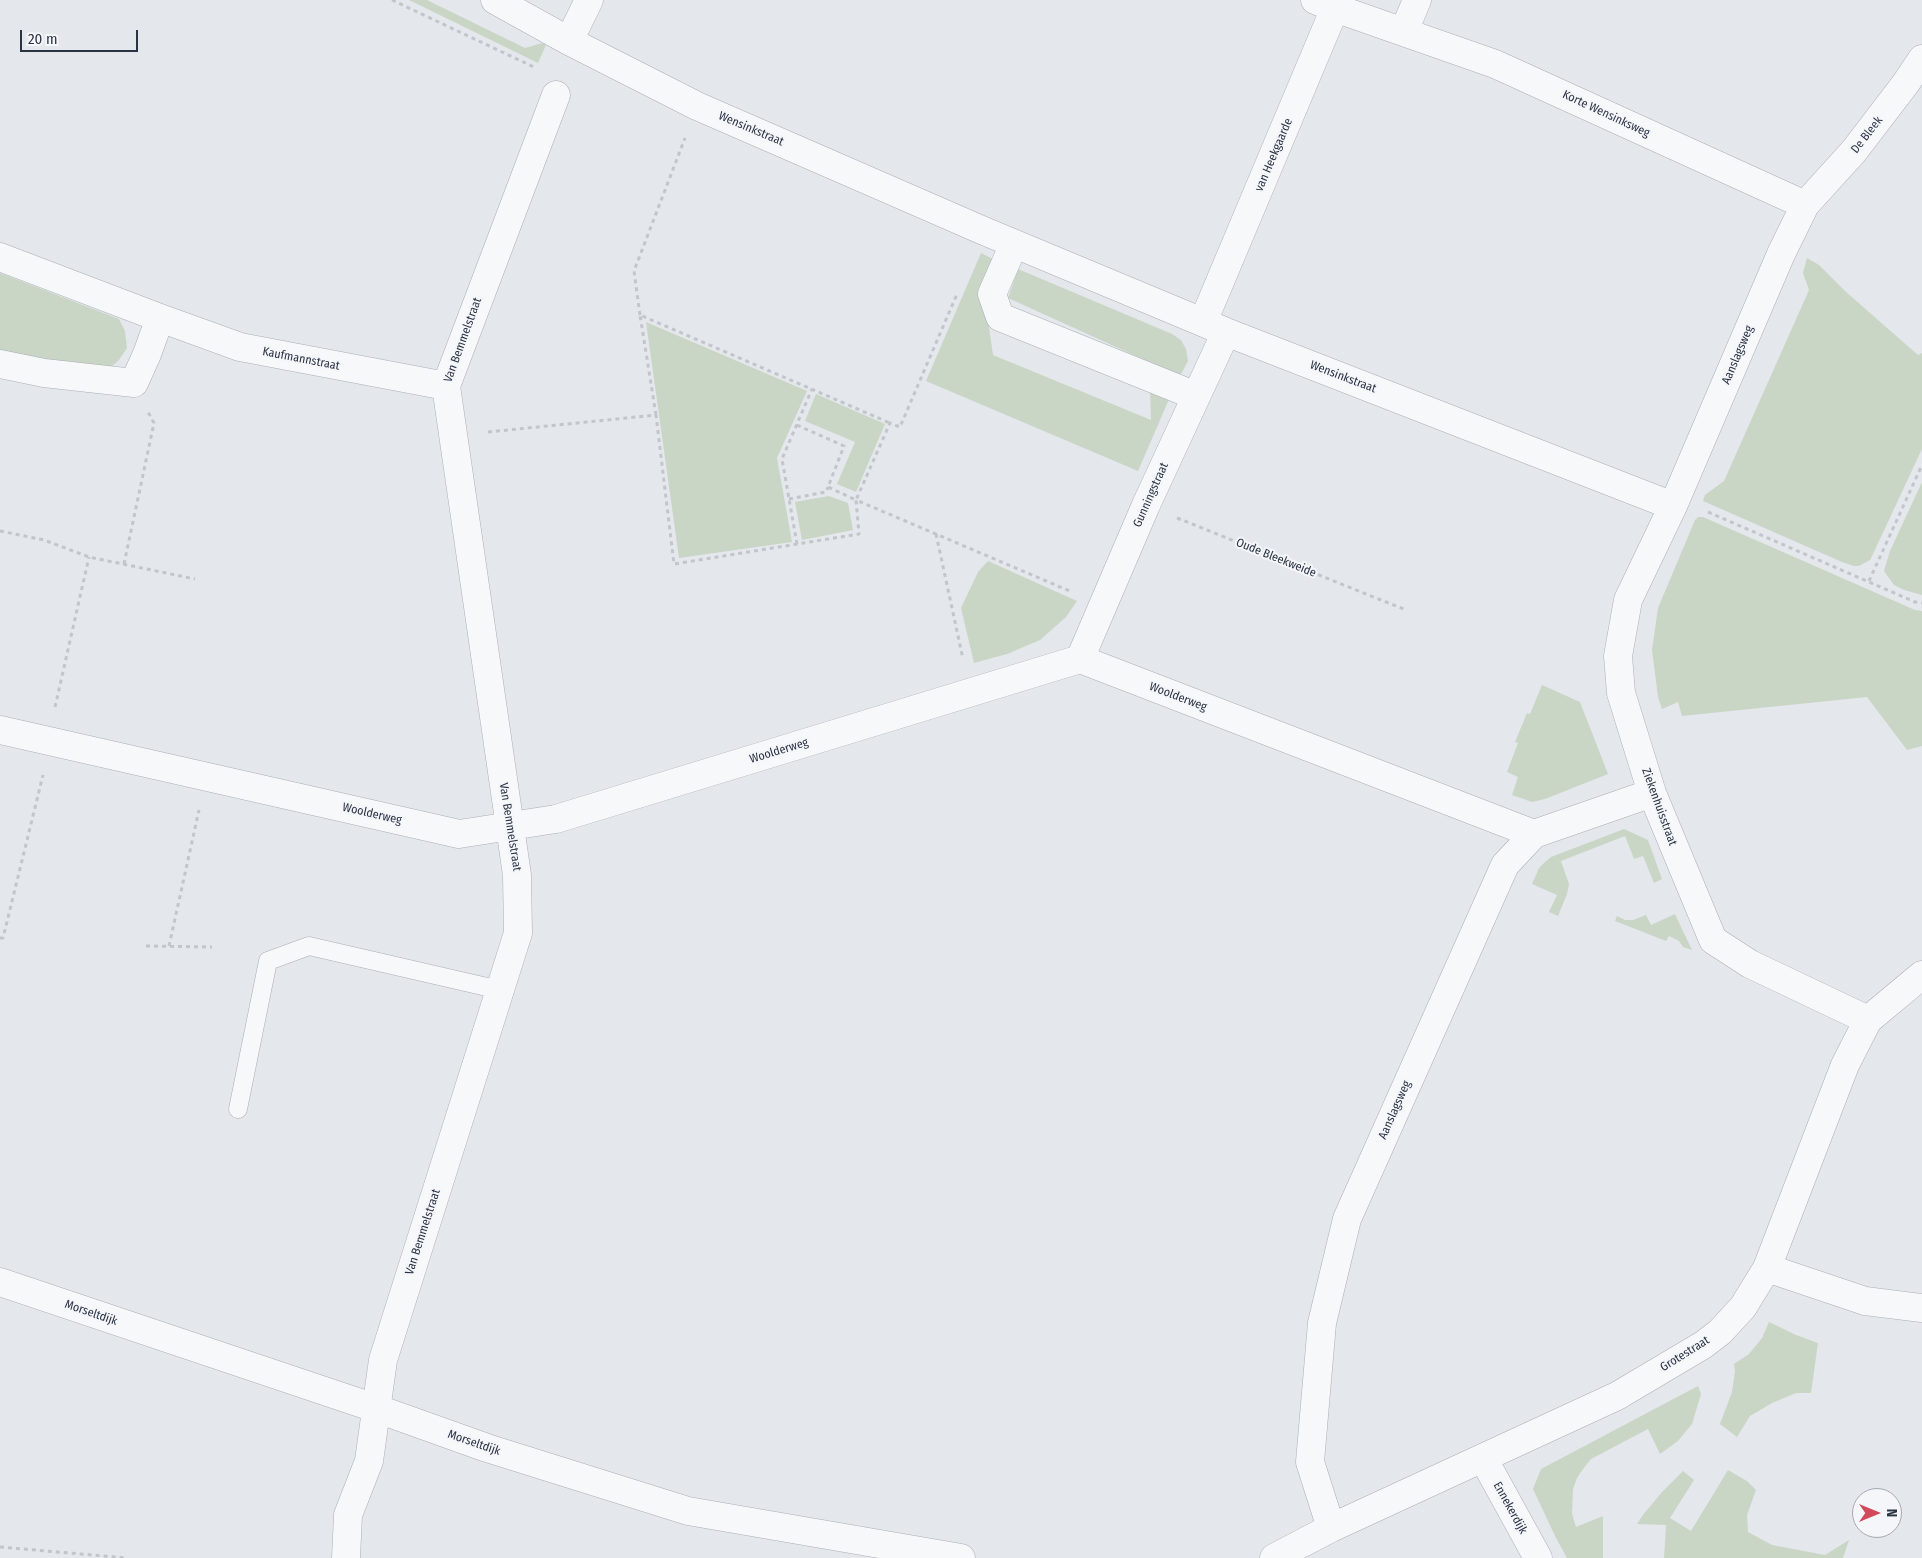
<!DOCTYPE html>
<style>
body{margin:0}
#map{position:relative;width:1922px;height:1558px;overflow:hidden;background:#e4e7ec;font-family:"Fira Sans Condensed",sans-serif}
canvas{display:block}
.north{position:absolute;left:1852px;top:1488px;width:50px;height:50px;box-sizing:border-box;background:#f4f6f9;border:1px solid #a4a8b1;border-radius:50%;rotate:90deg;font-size:14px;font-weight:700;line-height:20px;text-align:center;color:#2b3445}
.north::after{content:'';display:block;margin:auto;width:18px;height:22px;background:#d1495b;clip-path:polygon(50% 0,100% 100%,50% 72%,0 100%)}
.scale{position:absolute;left:20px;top:30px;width:118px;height:22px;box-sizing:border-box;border:2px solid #2b3445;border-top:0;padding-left:6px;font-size:15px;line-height:18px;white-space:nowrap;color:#2b3445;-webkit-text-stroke:4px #f4f6f9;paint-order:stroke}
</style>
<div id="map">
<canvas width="1922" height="1558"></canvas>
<div class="north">N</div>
<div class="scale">20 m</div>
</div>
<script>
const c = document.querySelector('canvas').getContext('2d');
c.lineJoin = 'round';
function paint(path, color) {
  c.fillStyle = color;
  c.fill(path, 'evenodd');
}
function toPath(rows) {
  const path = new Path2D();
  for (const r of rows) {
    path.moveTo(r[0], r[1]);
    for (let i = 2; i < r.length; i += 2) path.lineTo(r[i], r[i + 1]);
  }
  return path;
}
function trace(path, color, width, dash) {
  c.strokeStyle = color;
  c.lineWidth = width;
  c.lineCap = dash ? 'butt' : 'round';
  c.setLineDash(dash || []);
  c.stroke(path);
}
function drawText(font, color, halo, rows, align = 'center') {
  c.font = font + ' "Fira Sans Condensed",sans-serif';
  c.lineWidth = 4;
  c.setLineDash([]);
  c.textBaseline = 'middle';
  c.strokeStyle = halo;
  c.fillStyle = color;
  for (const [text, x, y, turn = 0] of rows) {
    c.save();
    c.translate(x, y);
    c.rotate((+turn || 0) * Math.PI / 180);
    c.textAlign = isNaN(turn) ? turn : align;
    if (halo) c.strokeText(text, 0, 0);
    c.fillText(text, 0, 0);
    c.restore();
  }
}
paint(toPath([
 [409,0,427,0,525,48,542,43,546,45,538,63],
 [981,253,995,260,988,321,993,355,1151,420,1150,388,1170,397,1138,471,926,381],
 [1807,258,1819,265,1845,291,1918,355,1922,353,1922,449,1873,554,1870,560,1859,566,1854,566,1842,562,1703,501,1705,495,1724,481,1809,290,1803,273],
 [1018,269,1172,334,1181,340,1186,349,1188,361,1180,376,1008,298],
 [0,273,119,319,125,331,127,348,119,360,110,368,76,366,0,350],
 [646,322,807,391,777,458,792,542,679,558],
 [816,394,885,424,856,492,837,484,855,442,805,421],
 [1922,482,1922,595,1904,590,1894,585,1884,571,1890,551],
 [829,496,848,503,853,530,802,540,795,502],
 [1698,517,1703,517,1915,610,1922,611,1922,746,1907,750,1867,697,1682,716,1678,702,1662,709,1658,697,1652,650,1658,608,1695,520],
 [988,561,1077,601,1066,617,1040,640,1007,654,974,663,961,608,978,572],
 [1542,685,1580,702,1608,774,1545,799,1532,802,1512,795,1518,777,1507,772,1518,743,1515,742,1527,713,1530,714],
 [1624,829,1648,840,1662,879,1654,883,1643,856,1634,859,1625,836,1561,861,1569,884,1567,894,1558,916,1549,912,1557,895,1532,884,1539,868,1545,862,1551,857],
 [1675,914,1692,950,1683,947,1679,941,1669,936,1666,941,1615,921,1617,916,1625,920,1633,920,1646,915,1651,925],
 [1769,1322,1796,1335,1818,1343,1811,1393,1796,1393,1772,1403,1750,1416,1737,1437,1720,1424,1732,1392,1735,1371,1734,1364,1749,1354,1762,1338],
 [1698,1386,1701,1394,1692,1424,1678,1441,1660,1454,1648,1429,1591,1459,1583,1469,1577,1478,1573,1489,1572,1514,1576,1527,1603,1516,1603,1558,1567,1558,1556,1538,1533,1489,1541,1469],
 [1728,1470,1747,1481,1756,1490,1747,1515,1748,1532,1772,1545,1825,1555,1849,1540,1843,1558,1664,1558,1666,1525,1637,1524,1643,1515,1662,1492,1683,1471,1694,1480,1670,1518,1691,1531]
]), '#c9d6c5');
const lane = toPath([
 [238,1109,268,961,309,946,500,990]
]);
const street = toPath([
 [495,0,569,41,697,106,984,231,1226,332,1673,506],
 [1335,8,1495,64,1805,205],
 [1404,31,1417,0],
 [569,41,589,0],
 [1014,244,992,294,1000,317,1196,396],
 [0,257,160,318,240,347,446,386],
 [1203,322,1335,8,1315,0],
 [0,364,44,373,134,383,147,354,160,318],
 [1080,659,1146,505,1226,332],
 [0,730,459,834,556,819,1080,659,1534,834],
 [1868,1020,1750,964,1713,940,1652,793,1621,693,1618,656,1628,600,1673,506,1781,254,1805,205,1854,151,1906,83,1922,59],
 [1767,1268,1865,1301,1922,1308],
 [0,1282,375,1408,487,1448,688,1511,961,1558],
 [1483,1458,1538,1558],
 [1331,1528,1310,1462,1322,1323,1347,1219,1505,865,1534,834,1652,793],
 [346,1558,348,1515,369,1461,383,1360,518,933,517,875,446,386,556,95],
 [1274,1558,1331,1528,1617,1396,1703,1345,1720,1332,1743,1307,1767,1268,1845,1065,1868,1020,1922,975]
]);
trace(lane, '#a9aeb7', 19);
trace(street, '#a9aeb7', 29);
trace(toPath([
 [392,0,536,68],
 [640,315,634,271,685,138],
 [656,415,640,315,890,423],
 [797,425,844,446,828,487,856,500,890,423,900,427,957,294],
 [488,432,656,415,674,564,859,534,856,500,1072,592],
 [789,499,826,492,828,487],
 [1708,512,1915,602,1922,603],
 [1177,518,1406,610],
 [0,531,44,540,89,557,195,579],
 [936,534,963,659],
 [797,544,782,459,812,389],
 [124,564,154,423,148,412],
 [1869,581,1922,465],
 [55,707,89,557],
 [0,938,3,938,43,775],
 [146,946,212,947],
 [169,946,199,810],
 [0,1547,127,1558]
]), '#c2c5cb', 3, [4, 4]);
trace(lane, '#f7f8fa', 18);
trace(street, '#f7f8fa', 28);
drawText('12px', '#2b3445', '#f4f6f9', [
 ["Korte Wensinksweg",1606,114,25],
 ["Wensinkstraat",751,129,23],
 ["De Bleek",1867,135,-52],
 ["van Heekgaarde",1274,155,-67],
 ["Van Bemmelstraat",463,340,-70],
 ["Aanslagsweg",1738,355,-67],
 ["Kaufmannstraat",301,359,11],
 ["Wensinkstraat",1343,377,21],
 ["Gunningstraat",1151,495,-66],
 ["Oude Bleekweide",1276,558,22],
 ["Woolderweg",1178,697,21],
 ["Woolderweg",779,751,-17],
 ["Ziekenhuisstraat",1659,807,70],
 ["Woolderweg",372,814,13],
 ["Van Bemmelstraat",510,827,81],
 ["Aanslagsweg",1395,1110,-66],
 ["Van Bemmelstraat",423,1232,-72],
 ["Morseltdijk",91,1313,19],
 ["Grotestraat",1685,1354,-32],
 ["Morseltdijk",474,1443,19],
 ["Ennekerdijk",1510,1508,61]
]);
</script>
